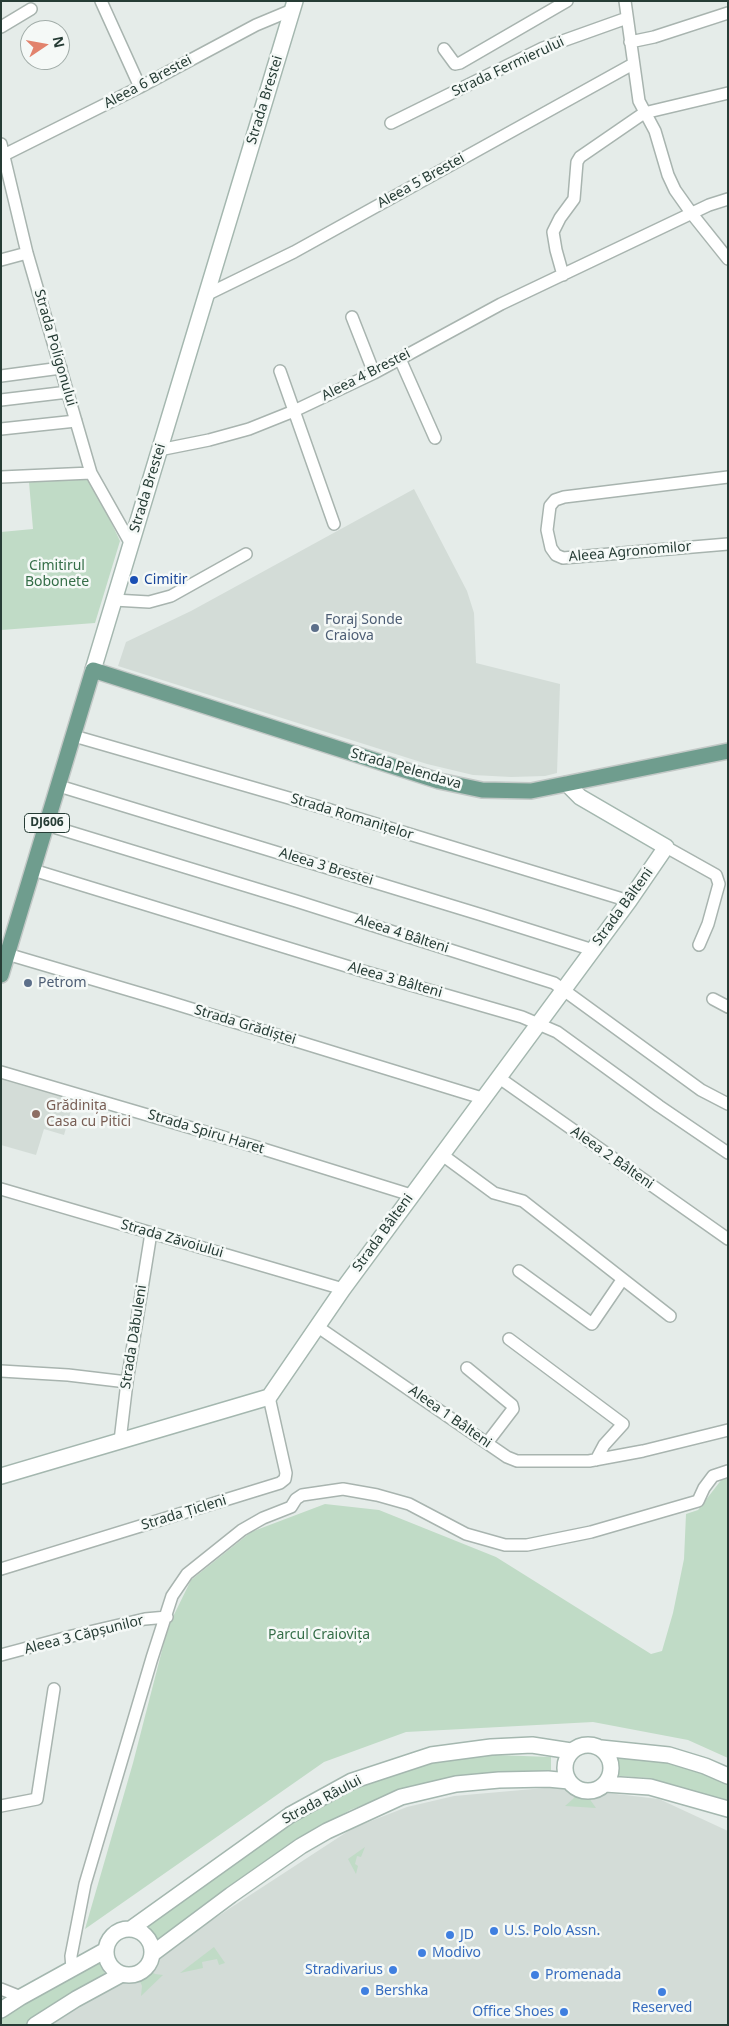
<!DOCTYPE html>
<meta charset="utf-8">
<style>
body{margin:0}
#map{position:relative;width:729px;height:2026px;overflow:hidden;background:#e5ece9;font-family:"Noto Sans",sans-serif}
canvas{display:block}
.frame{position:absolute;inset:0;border:2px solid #263c35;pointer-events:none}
.north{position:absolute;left:20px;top:20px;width:50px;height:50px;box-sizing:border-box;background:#f5f9f7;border:1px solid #a2ada9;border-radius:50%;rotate:78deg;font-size:14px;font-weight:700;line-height:20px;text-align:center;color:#263c35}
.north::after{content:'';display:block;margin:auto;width:18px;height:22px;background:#e2836d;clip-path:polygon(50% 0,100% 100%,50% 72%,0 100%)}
</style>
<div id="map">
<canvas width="729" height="2026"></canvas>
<div class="frame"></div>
<div class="north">N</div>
</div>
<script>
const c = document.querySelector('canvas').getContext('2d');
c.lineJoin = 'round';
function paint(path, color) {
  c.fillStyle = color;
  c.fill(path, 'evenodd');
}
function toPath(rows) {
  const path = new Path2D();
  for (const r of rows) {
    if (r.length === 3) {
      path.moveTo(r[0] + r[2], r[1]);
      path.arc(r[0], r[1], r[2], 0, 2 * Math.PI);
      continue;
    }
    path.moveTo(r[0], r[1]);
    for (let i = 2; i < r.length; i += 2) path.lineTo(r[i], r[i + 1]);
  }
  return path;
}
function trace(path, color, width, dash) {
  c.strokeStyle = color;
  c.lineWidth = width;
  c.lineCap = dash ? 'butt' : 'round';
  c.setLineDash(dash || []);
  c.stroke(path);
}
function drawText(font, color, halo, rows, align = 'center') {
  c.font = font + ' "Noto Sans",sans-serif';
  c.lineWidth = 5;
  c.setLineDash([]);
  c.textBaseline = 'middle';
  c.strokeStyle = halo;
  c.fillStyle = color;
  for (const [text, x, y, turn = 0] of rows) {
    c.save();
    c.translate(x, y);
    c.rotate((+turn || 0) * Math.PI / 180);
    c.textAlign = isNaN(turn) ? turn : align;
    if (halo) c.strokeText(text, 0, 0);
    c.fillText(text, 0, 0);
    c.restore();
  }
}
paint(toPath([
 [414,489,467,591,474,613,476,663,560,684,557,773,545,776,511,777,473,775,427,764,118,666,126,642,191,611],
 [1,1078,74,1100,64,1135,44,1129,36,1155,1,1145],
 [556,1787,659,1799,728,1831,728,2025,51,2025,353,1828,407,1807,454,1796]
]), '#d3dcd7');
paint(toPath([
 [90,478,120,541,95,623,1,630,1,532,33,529,29,482],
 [728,1478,728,1758,688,1740,593,1722,406,1732,324,1762,85,1929,133,1763,168,1627,191,1580,251,1532,325,1504,379,1510,496,1557,651,1654,662,1651,673,1613,684,1559,686,1514,698,1510,722,1479],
 [495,1755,551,1757,551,1772,497,1772,452,1778,399,1791,350,1810,297,1841,159,1941,146,1923,290,1821,346,1791,394,1772,449,1758],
 [618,1756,676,1762,728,1782,728,1803,650,1778,619,1776],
 [577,1793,589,1794,591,1801,596,1808,565,1806,573,1799],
 [365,1847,361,1857,357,1856,355,1864,358,1866,356,1874,348,1859],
 [214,1947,225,1963,219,1965,217,1959,202,1962,203,1968,180,1973],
 [98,1957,105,1974,24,2025,1,2025,1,2019],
 [149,1970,155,1974,163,1975,141,1996,142,1986,139,1979]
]), '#c0dbc6');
const street = toPath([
 [101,1,140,87],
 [625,1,639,101,655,131,668,175,675,190,692,214,728,259],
 [1,27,31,9],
 [630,42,654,37,728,13],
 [444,49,455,64,460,63,567,1],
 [391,123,543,48,627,18],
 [1,144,27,253,91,473,131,544],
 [4,155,140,87,256,25,292,10],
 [1,260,27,253],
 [563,275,556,250,553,232,560,218,574,199,577,162,580,157,644,113,728,93],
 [206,295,294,252,633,64],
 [352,317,374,373],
 [400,359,435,438],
 [280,371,334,524],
 [1,376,61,368],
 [1,400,68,392],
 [1,429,76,421],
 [159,450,209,440,249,429,294,411,374,373,501,304,709,205,728,199],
 [1,477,91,473],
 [728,477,564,497,555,500,550,506,547,530,551,548,556,555,563,558,728,544],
 [114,600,149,602,171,596,246,554],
 [74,736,327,809,629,901],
 [59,786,482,915,593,950],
 [47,825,296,901,554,983,701,1090,728,1104],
 [666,847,716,875,719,884,708,924,699,945],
 [33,870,366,972,522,1017,557,1032,659,1106,728,1153],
 [7,954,166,1001,482,1098],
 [713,999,728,1007],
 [1,1072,260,1148,411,1195],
 [498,1077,728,1239],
 [441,1154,494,1193,523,1201,670,1316],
 [1,1189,343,1289],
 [519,1271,592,1324,622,1280],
 [318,1327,507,1457,517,1461,589,1461,643,1451,728,1430],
 [509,1339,623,1424,604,1445,596,1460],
 [467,1368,512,1405,513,1409,487,1443],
 [1,1371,68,1375,127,1382],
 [269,1397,286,1473,285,1479],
 [120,1441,127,1382,151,1233],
 [1,1569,280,1483,285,1479],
 [1,1655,72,1636,145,1619,167,1617],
 [1,1806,37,1799,54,1689],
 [72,1968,71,1956,85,1884,152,1658,172,1596,187,1574,242,1530,263,1518,291,1507,296,1499,302,1495,343,1489,377,1495,409,1504,466,1534,505,1545,527,1545,591,1532,698,1501,704,1488,713,1476,728,1471],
 [1,1989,21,1997]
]);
const secondary = toPath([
 [93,670,295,1],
 [1,1476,269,1397,343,1289,629,901,666,847,580,797,567,784],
 [588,1768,23],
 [601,1748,669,1755,705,1766,728,1776],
 [605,1784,650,1787,728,1809],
 [132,1928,290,1815,352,1781,431,1755,491,1747,532,1745,571,1751],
 [129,1952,23],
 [152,1954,231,1895,301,1846,327,1831,401,1797,456,1784,499,1780,548,1779,569,1781],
 [1,2010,21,1997,106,1950],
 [35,2025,76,1999,122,1974]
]);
const primary = toPath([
 [1,975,93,670,439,781,482,790,531,791,728,751]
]);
trace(street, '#a8b4af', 14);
trace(secondary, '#a4b7af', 18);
trace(primary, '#c2c8c6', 18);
trace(street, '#fff', 11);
trace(secondary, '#fff', 15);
trace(primary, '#6f9d8e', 15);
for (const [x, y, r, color] of [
 [134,580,5,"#1a4fb4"],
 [315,628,5,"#5c6f8a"],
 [28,983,5,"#5c6f8a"],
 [36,1114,5,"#8d6e63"],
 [494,1931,5,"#3f7fe0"],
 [450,1935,5,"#3f7fe0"],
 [422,1953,5,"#3f7fe0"],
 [393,1970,5,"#3f7fe0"],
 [535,1975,5,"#3f7fe0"],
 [365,1991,5,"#3f7fe0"],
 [662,1992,5,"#3f7fe0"],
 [564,2012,5,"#3f7fe0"]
]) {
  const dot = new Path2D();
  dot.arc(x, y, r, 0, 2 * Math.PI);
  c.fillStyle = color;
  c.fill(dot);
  trace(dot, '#f5f9f7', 2);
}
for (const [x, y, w] of [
 [47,823,45]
]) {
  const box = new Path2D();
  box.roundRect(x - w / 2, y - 9.5, w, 19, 4);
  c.fillStyle = '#f5f9f7';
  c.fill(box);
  trace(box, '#263c35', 1);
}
drawText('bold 12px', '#263c35', null, [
 ["DJ606",47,823]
]);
drawText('14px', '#263c35', '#f5f9f7', [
 ["Strada Fermierului",508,67,-25],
 ["Aleea 6 Brestei",148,82,-28],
 ["Strada Brestei",265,100,-73],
 ["Aleea 5 Brestei",421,181,-29],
 ["Strada Poligonului",55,348,74],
 ["Aleea 4 Brestei",366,375,-27],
 ["Strada Brestei",148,488,-73],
 ["Aleea Agronomilor",630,552,-5],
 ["Strada Pelendava",406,769,16],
 ["Strada Romanițelor",352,817,17],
 ["Aleea 3 Brestei",326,867,17],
 ["Strada Bâlteni",623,907,-54],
 ["Aleea 4 Bâlteni",402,934,18],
 ["Aleea 3 Bâlteni",395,980,16],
 ["Strada Grădiștei",245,1025,17],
 ["Strada Spiru Haret",206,1132,17],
 ["Aleea 2 Bâlteni",612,1158,35],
 ["Strada Bâlteni",383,1233,-54],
 ["Strada Zăvoiului",172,1239,16],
 ["Strada Dăbuleni",134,1337,-81],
 ["Aleea 1 Bâlteni",450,1417,35],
 ["Strada Țicleni",184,1513,-17],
 ["Aleea 3 Căpșunilor",84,1635,-14],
 ["Strada Râului",322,1800,-28]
]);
drawText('14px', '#356e48', '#f5f9f7', [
 ["Cimitirul",57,566],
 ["Bobonete",57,582],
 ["Parcul Craiovița",319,1635]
]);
drawText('14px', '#164399', '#f5f9f7', [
 ["Cimitir",144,580]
], 'left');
drawText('14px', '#4e5e75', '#f5f9f7', [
 ["Foraj Sonde",325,620],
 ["Craiova",325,636],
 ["Petrom",38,983]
], 'left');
drawText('14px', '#785e54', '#f5f9f7', [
 ["Grădinița",46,1106],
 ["Casa cu Pitici",46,1122]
], 'left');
drawText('14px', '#366cbe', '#f5f9f7', [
 ["U.S. Polo Assn.",504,1931],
 ["JD",460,1935],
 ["Modivo",432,1953],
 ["Stradivarius",383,1970,"right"],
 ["Promenada",545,1975],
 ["Bershka",375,1991],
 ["Reserved",662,2008,"center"],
 ["Office Shoes",554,2012,"right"]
], 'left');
</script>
